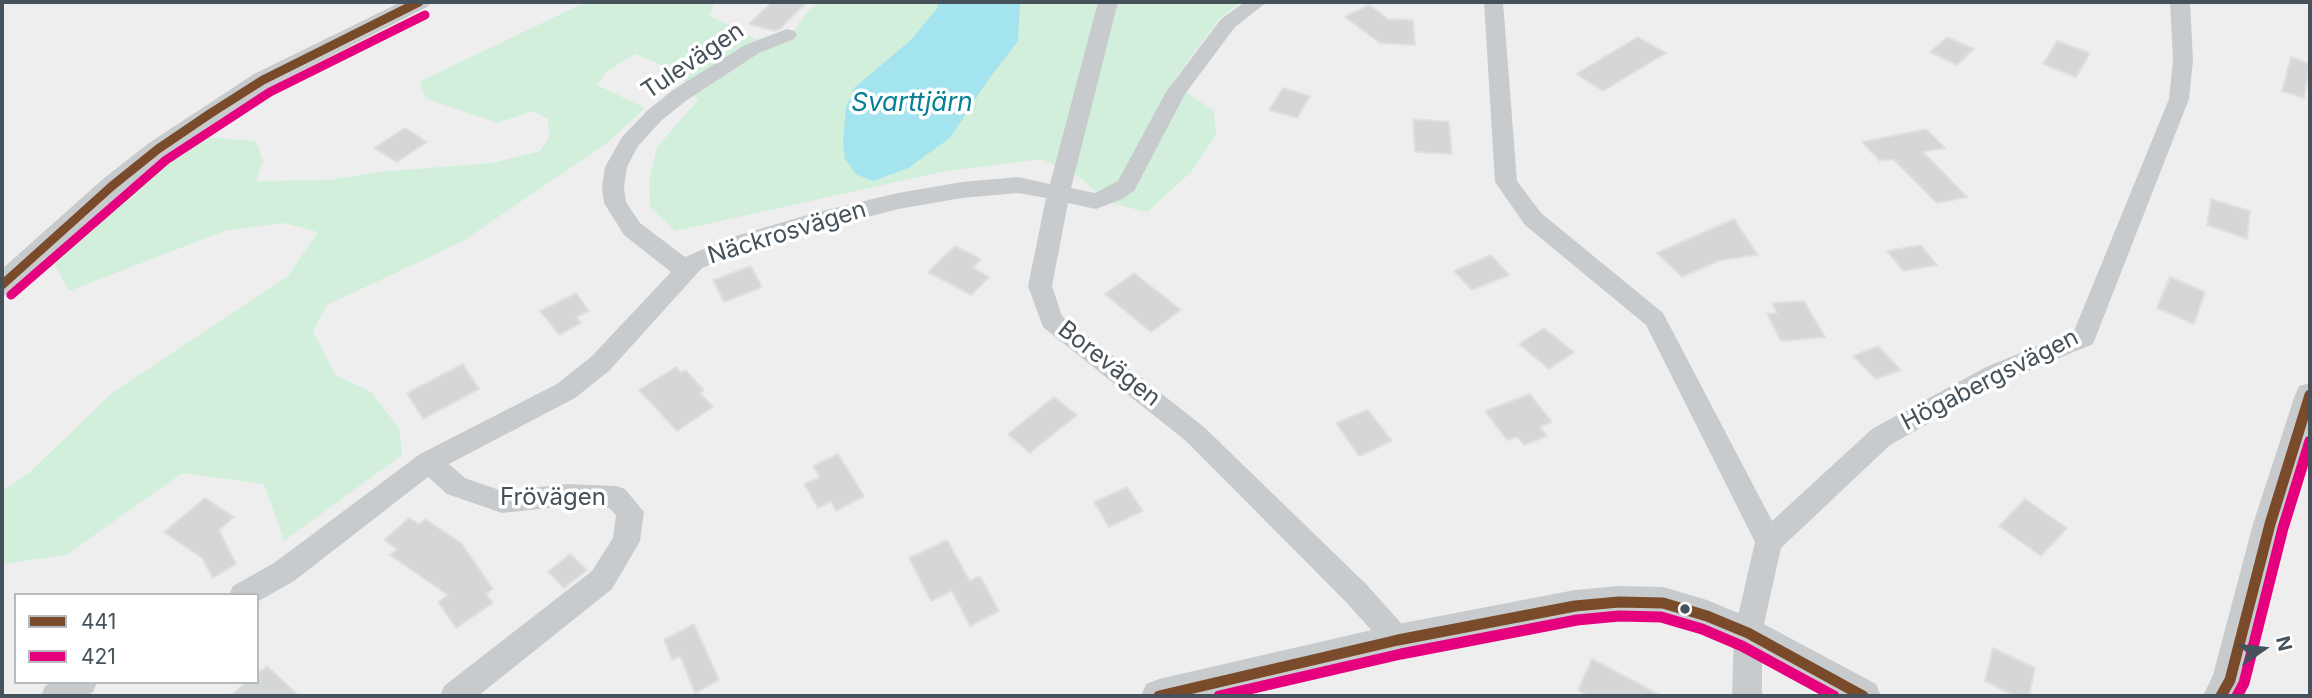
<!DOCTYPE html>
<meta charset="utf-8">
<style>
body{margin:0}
#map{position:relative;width:2312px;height:698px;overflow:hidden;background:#efeeee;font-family:Inter,sans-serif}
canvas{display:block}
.frame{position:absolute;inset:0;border:4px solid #45525b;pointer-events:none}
.legend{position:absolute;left:14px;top:593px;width:245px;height:91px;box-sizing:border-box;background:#fff;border:2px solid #b5babd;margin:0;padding:9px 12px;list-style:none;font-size:21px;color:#45525b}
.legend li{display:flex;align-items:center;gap:14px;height:35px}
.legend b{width:35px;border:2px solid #b5babd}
.north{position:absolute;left:2228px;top:614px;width:70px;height:70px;-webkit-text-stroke:5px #fff;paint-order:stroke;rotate:76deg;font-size:19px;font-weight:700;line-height:28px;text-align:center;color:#45525b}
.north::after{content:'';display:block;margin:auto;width:24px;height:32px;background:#45525b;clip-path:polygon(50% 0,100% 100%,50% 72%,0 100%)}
</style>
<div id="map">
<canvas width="2312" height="698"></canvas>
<div class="frame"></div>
<ul class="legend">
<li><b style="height:9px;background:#7a4b2a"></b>441</li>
<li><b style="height:9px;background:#e5007d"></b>421</li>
</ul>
<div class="north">N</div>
</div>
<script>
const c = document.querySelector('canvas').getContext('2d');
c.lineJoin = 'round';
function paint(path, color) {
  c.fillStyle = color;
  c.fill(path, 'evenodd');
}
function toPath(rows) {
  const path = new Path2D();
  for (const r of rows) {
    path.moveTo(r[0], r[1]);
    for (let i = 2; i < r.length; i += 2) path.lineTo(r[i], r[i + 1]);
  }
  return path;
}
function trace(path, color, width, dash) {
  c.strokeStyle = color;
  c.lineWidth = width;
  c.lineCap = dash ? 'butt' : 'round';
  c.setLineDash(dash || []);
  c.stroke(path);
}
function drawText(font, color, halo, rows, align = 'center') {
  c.font = font + ' Inter,sans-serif';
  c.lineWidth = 7;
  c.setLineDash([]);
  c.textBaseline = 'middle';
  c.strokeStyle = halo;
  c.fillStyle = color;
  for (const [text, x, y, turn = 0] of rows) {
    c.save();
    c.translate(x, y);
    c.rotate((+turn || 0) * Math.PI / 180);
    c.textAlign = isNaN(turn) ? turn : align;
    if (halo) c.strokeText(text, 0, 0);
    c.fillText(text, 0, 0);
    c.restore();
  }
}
paint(toPath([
 [586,2,714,2,710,16,756,39,790,36,808,11,819,2,1241,2,1219,19,1172,83,1214,111,1216,135,1191,172,1147,212,1110,203,1079,177,1042,159,946,171,675,231,650,207,649,180,657,147,698,100,676,71,635,54,606,72,597,85,645,108,607,143,463,241,327,305,313,331,335,375,371,392,399,428,402,455,284,541,264,484,182,473,66,555,2,564,2,491,29,473,112,393,288,276,318,232,284,223,224,231,69,291,53,262,128,192,203,137,256,141,263,160,256,181,329,180,379,172,491,163,540,151,549,137,548,119,533,111,497,123,427,99,419,82]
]), '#d1efdb');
paint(toPath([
 [937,2,1020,2,1018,41,988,80,950,138,908,168,874,181,857,175,845,159,843,142,846,108,854,88,911,40,938,7]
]), '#a3e4ef');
const building = toPath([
 [772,2,807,2,781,28,774,31,749,24,772,2],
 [1369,5,1388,19,1413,20,1415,45,1380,43,1345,17,1369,5],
 [1638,37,1666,53,1603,91,1576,74,1638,37],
 [1947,37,1974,49,1957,65,1930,52,1947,37],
 [2057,41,2090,53,2076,77,2043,64,2057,41],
 [2291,57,2310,64,2304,98,2282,91,2291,57],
 [1283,88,1310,96,1297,118,1269,110,1283,88],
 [1413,119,1449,122,1452,154,1415,152,1413,119],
 [405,128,427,142,397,162,374,148,405,128],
 [1926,129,1945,148,1923,152,1967,197,1937,203,1893,159,1880,161,1862,142,1926,129],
 [2211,199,2250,211,2247,239,2207,225,2211,199],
 [1734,219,1758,255,1721,260,1682,277,1657,253,1734,219],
 [1921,245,1937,265,1903,271,1887,251,1921,245],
 [955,246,981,259,973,268,989,277,971,295,928,272,955,246],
 [1491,255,1509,275,1472,290,1454,271,1491,255],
 [751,266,762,287,724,302,713,280,751,266],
 [1134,273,1181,310,1151,332,1105,294,1134,273],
 [2170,277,2205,292,2194,324,2157,308,2170,277],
 [576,293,589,311,576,317,581,323,559,335,540,311,576,293],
 [1804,301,1825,337,1781,341,1767,314,1777,313,1772,303,1804,301],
 [1544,328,1574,352,1549,369,1519,344,1544,328],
 [1878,346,1901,370,1876,379,1853,356,1878,346],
 [463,364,479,389,423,419,407,393,463,364],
 [676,367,681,373,685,370,704,390,700,393,713,407,677,431,639,390,676,367],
 [1530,394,1552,422,1540,427,1547,436,1524,445,1517,437,1507,440,1485,411,1530,394],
 [1054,397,1077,415,1030,453,1008,434,1054,397],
 [1368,410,1392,441,1359,456,1336,423,1368,410],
 [838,454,864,496,836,511,831,501,818,508,804,484,820,477,813,466,838,454],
 [1127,487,1143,511,1109,527,1094,502,1127,487],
 [205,498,234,517,219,530,236,564,213,578,202,558,164,532,205,498],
 [2025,499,2067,528,2041,556,1999,526,2025,499],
 [409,518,419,524,425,519,461,543,493,589,486,594,493,603,456,628,438,602,448,595,390,555,397,549,384,540,409,518],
 [947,540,970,581,980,576,999,611,970,626,952,591,931,601,909,558,947,540],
 [570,554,587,570,564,588,548,572,570,554],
 [694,624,719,680,695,693,680,656,672,660,664,640,694,624],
 [1993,648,2035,668,2029,696,2015,696,1985,681,1993,648],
 [1592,659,1662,696,1589,696,1578,690,1592,659],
 [267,666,299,696,230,696,247,682,257,682,257,674,267,666]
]);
paint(building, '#d5d6d7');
trace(building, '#e0e0e1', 2);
paint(toPath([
 [1098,2,1118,2,1071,188,1095,193,1118,181,1166,92,1221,19,1245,2,1267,2,1235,27,1185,94,1134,191,1122,199,1096,209,1068,203,1052,286,1062,316,1204,427,1367,585,1408,631,1413,640,1408,649,1398,653,1388,649,1347,603,1186,441,1043,327,1028,286,1046,198,1018,193,962,198,898,209,748,249,702,268,609,371,575,398,449,464,465,478,502,491,568,484,616,486,625,489,644,512,640,541,612,589,478,696,440,696,444,686,592,571,613,538,616,515,609,508,568,506,502,513,447,494,428,477,294,581,257,602,257,595,229,595,233,586,274,563,420,454,557,384,591,357,671,272,624,235,604,203,602,187,605,167,622,137,648,110,673,90,745,45,787,29,794,31,797,35,794,39,759,53,687,100,662,120,638,146,627,167,624,187,626,202,640,223,685,257,732,237,818,212,898,193,962,182,1018,177,1050,184,1098,2],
 [1484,2,1503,2,1517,181,1541,213,1663,313,1772,521,1872,429,1986,367,2074,331,2169,99,2173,60,2170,2,2190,2,2193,60,2189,99,2093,344,2004,381,1890,445,1781,548,1762,633,1762,696,1732,696,1734,633,1755,542,1646,325,1525,225,1495,182,1484,2],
 [52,682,97,682,93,692,85,696,41,696,45,686,52,682]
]), '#c8cbcd');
paint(toPath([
 [401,2,431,2,427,7,272,86,220,119,167,155,121,193,12,293,2,296,2,269,103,179,149,143,254,74,401,2],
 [2310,383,2310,445,2287,524,2248,680,2240,696,2203,696,2213,675,2253,524,2295,395,2299,386,2310,383],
 [1619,586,1663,587,1707,600,1760,622,1876,684,1881,696,1829,696,1736,644,1703,631,1663,619,1619,618,1575,622,1398,656,1231,696,1141,696,1146,684,1159,679,1398,624,1575,590,1619,586]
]), '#c8cbcd');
trace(toPath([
 [2,285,112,186,158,149,211,113,263,80,419,2]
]), '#7a4b2a', 9);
trace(toPath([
 [1159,696,1398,640,1575,606,1619,602,1663,603,1707,616,1748,633,1863,696],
 [2221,696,2230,680,2270,524,2310,395]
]), '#7a4b2a', 11);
trace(toPath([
 [11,295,166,160,270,92,425,15]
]), '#e5007d', 9);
trace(toPath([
 [1219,696,1401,654,1577,620,1619,616,1661,617,1702,629,1742,646,1834,696],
 [2237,696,2244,683,2283,528,2310,441]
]), '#e5007d', 11);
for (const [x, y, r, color] of [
 [1685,609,6,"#45525b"]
]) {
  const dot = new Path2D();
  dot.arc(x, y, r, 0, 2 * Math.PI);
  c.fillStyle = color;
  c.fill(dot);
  trace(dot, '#fff', 2.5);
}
drawText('24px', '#45525b', '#fff', [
 ["Tulevägen",693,61,-34],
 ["Näckrosvägen",787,233,-17],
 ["Borevägen",1109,364,38],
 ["Högabergsvägen",1990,380,-27],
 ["Frövägen",553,498]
]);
drawText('italic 26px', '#088096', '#fff', [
 ["Svarttjärn",912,103]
]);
</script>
